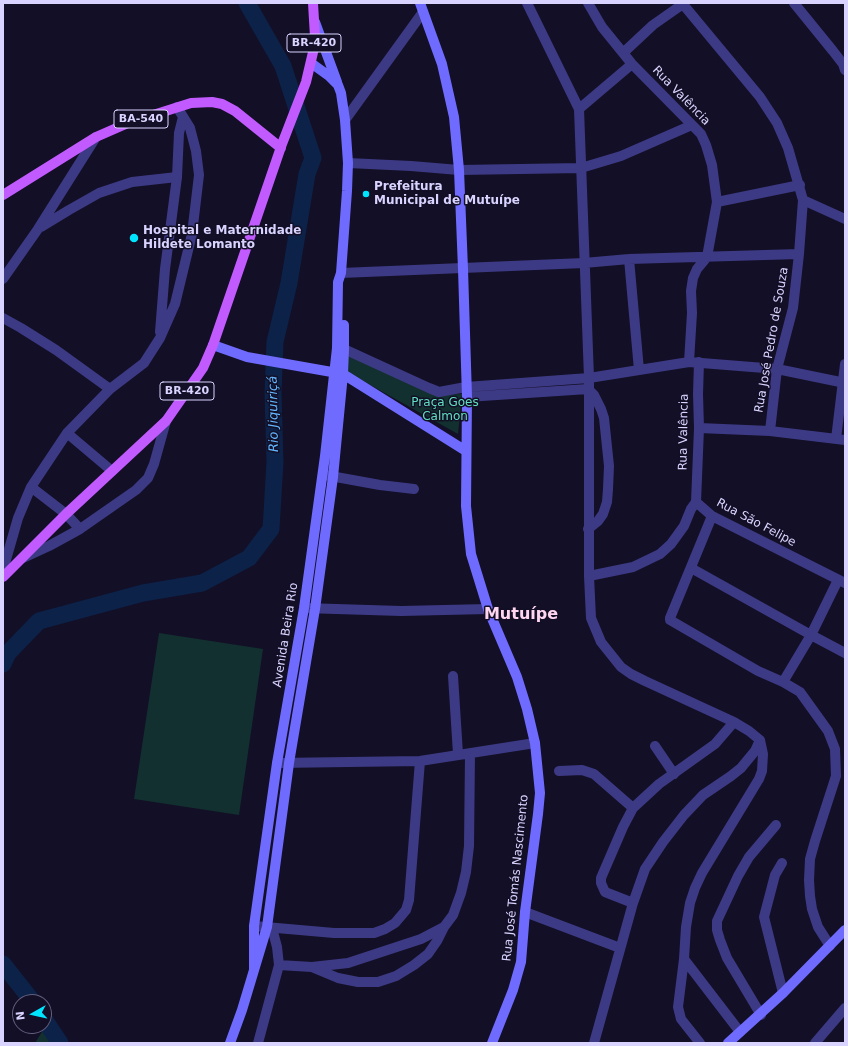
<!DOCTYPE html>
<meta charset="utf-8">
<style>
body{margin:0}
#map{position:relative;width:848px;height:1046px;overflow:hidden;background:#130f26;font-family:"DejaVu Sans",sans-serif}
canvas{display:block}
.frame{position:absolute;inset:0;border:4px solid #d9d4ff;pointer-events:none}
.north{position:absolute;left:12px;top:994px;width:40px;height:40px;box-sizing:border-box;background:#130f26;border:1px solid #625e7d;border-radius:50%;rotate:262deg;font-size:11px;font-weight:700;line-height:16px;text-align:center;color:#d9d4ff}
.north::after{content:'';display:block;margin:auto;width:14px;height:18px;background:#00e5ff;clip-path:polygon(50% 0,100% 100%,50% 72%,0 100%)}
</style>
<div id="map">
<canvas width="848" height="1046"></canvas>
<div class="frame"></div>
<div class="north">N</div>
</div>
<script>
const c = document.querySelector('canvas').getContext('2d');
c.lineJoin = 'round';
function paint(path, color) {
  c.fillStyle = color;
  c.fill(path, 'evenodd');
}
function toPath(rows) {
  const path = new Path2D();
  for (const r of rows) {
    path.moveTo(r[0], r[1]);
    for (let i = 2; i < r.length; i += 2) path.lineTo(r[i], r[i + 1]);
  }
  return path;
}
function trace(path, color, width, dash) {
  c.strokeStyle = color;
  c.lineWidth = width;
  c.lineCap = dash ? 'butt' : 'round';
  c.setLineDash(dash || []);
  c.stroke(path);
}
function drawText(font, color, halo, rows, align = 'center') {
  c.font = font + ' "DejaVu Sans",sans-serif';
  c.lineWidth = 3;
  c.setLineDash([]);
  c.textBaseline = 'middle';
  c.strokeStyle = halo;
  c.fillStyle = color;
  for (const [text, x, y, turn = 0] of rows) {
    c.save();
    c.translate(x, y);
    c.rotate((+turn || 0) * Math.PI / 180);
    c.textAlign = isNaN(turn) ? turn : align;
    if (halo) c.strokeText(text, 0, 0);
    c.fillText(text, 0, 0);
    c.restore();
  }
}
paint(toPath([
 [348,354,439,395,462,394,458,434,347,372],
 [159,633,263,649,239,815,134,799],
 [45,1027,58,1043,35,1043]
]), '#12302f');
trace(toPath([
 [3,664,8,653,39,621,143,593,202,583,249,558,271,529,275,462,273,393,275,342,289,283,307,174,313,158,283,66,247,3],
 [3,964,33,1002],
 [44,1019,60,1043]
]), '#0c2248', 17);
trace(toPath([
 [527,3,579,109,589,378,589,576,591,618,601,642,621,667,631,674,645,681,734,722,749,731,760,740,763,754,762,771,759,779,702,873,695,888,690,903,686,927,684,959,678,1007,681,1019,700,1043],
 [588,3,602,27,632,64,701,134,706,145,712,165,717,202,707,257,697,269,693,278,691,291,692,313,689,362],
 [682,3,760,97,777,123,788,148,803,200,799,254,793,308,777,369,770,431],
 [794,3,833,51,843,64,845,70],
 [623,53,653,25,683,4],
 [579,109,632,64],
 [345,120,423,12],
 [348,163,411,166,459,170,581,168,621,156,692,125],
 [803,200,845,219],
 [717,202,800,185],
 [41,227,69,210,99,193,132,182,177,177],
 [629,259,639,370],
 [341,273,584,263,629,259,799,254],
 [3,279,38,229,96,137],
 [3,318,21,328,56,350,110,389],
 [160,332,165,269,177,177,179,133,183,117],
 [337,348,344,349,429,388,439,392,466,387,589,378,689,362,777,369,845,383],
 [467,397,588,389,594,395,601,409,604,418,609,466,608,489,607,502,603,514,598,521,588,529],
 [699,428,770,431,845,440],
 [67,433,112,471],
 [836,439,845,364],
 [325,475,380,485,414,489],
 [31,487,66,514,80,529],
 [696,502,699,428,698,394,699,362],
 [712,516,670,618,670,620,758,671,783,682,800,692,828,731,835,749,836,776,815,841,810,859,809,880,810,896,812,909,818,927,830,946],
 [23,558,49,546,80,529,136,490,148,478,154,464,166,421],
 [691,568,811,635,845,653],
 [3,570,18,518,31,487,67,433,110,389,144,363,160,338,175,304,192,234,199,175,196,151,190,128,177,107],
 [589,576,633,567,660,554,671,544,684,526,691,509,696,502,712,516,845,583],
 [304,608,401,611,488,609],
 [453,676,458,754],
 [783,682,811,635,838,580],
 [655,746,674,774],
 [277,763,420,761,535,743],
 [559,771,582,770,594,774,633,808,659,784,715,744,734,722],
 [782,863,775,875,764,917,783,993],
 [633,903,605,892,601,883,601,878,623,827,633,808],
 [525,912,620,948],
 [254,926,334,933,374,933,385,929,395,923,406,910,409,900,420,761],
 [684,959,740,1032],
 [279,965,312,967,348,963,421,939,444,927,453,915,461,893,466,872,469,846,470,754],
 [314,968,338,978,358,982,378,982,396,976,414,965,428,954,437,941,444,927],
 [761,1015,727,958,720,940,717,930,717,921,738,876,749,857,776,825],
 [258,1043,279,965,277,947,272,928],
 [594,1043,633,903,645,869,663,842,684,815,703,795,731,776,741,768,755,751,760,740],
 [815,1043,845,1008]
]), '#3d3a85', 10);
trace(toPath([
 [420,3,442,64,454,117,459,170,463,269,467,397,466,506,471,554,488,609,517,677,527,709,535,743,540,793,538,814,525,912,521,962,513,990,492,1043],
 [315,22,337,82],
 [213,345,247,357,343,374,466,451],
 [254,970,254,926,277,763,304,608,325,456,337,348,338,282,341,273,347,191,348,163,345,120,341,93,338,85,329,76,311,63],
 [230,1043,242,1010,267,927,289,763,315,609,333,477,343,374,344,349,344,325],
 [728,1043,783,993,845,930]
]), '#6f6bff', 10);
trace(toPath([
 [3,195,96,137,128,123,191,103,212,102,222,104,235,111,281,148],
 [3,577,66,514,166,421,203,368,213,345,282,144,306,82,314,48,315,37,313,3]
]), '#c25bff', 10);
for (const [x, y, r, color] of [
 [366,194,4,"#00e5ff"],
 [134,238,5,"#00e5ff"]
]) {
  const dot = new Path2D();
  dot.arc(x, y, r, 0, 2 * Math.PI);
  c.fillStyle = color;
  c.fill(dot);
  trace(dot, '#130f26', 1.5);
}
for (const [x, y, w] of [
 [314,43,54],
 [141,119,54],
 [187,391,54]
]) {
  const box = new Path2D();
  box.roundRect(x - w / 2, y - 9, w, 18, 3);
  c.fillStyle = '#130f26';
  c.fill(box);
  trace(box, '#d9d4ff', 1);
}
drawText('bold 11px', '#d9d4ff', null, [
 ["BR-420",314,43],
 ["BA-540",141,119],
 ["BR-420",187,391]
]);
drawText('12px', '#d9d4ff', '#130f26', [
 ["Rua Valência",681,96,46],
 ["Rua José Pedro de Souza",772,340,-80],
 ["Rua Valência",684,432,-89],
 ["Rua São Felipe",756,523,28],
 ["Avenida Beira Rio",286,635,-81],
 ["Rua José Tomás Nascimento",516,878,-84]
]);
drawText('bold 12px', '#d9d4ff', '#130f26', [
 ["Prefeitura",374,187],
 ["Municipal de Mutuípe",374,201],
 ["Hospital e Maternidade",143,231],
 ["Hildete Lomanto",143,245]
], 'left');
drawText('12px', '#5fe0c0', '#130f26', [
 ["Praça Goes",445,403],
 ["Calmon",445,417]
]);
drawText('italic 13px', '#62b6ff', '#130f26', [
 ["Rio Jiquiriçá",274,414,-91]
]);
drawText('bold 16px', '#ffd6f0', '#130f26', [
 ["Mutuípe",521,615]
]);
</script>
